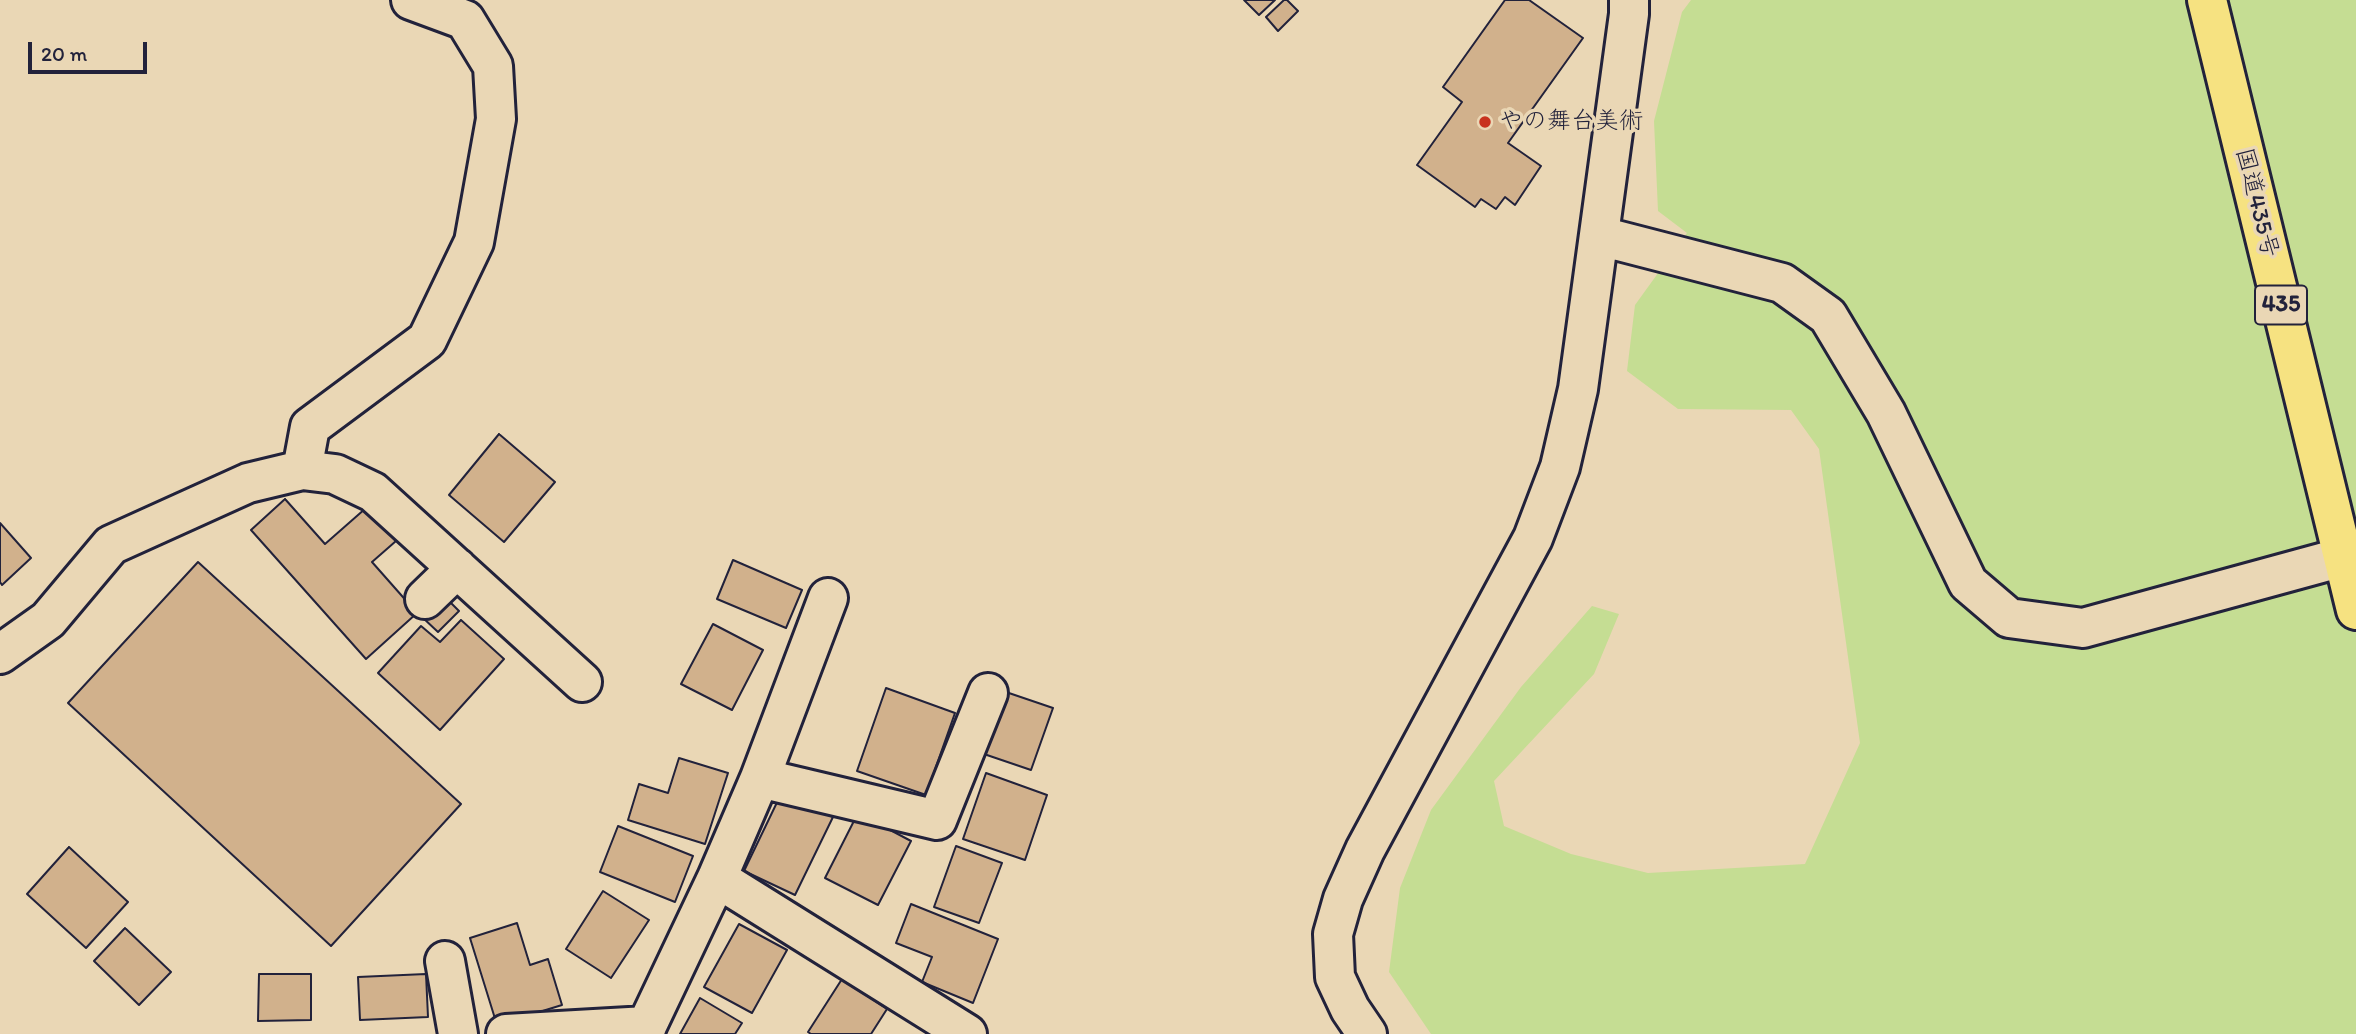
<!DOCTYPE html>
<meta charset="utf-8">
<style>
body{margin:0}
#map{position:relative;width:2356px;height:1034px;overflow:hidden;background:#ead7b5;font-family:Itim,sans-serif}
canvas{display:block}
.scale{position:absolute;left:28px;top:42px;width:119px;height:32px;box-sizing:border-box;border:4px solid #22223b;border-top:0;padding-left:9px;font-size:21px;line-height:24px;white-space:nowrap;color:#22223b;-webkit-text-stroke:5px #ead7b5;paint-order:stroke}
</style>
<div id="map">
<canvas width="2356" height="1034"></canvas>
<div class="scale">20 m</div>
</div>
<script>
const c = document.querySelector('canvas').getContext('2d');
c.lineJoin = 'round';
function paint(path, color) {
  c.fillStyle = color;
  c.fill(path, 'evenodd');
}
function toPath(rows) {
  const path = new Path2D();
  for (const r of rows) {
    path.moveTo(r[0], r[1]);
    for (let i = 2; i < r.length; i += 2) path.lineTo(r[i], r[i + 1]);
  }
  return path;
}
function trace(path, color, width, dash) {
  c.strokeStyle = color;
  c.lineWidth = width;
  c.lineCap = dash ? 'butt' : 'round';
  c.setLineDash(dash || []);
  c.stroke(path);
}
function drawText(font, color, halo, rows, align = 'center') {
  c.font = font + ' Itim,"Klee One",sans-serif';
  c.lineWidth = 7;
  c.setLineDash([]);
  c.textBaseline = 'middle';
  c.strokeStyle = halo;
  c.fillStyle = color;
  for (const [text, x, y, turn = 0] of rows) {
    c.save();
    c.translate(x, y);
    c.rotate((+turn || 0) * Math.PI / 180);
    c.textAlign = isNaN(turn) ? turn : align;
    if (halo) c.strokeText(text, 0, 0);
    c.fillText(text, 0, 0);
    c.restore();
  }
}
paint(toPath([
 [1691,0,2356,0,2356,1034,1431,1034,1389,972,1400,888,1431,810,1521,687,1592,606,1619,614,1594,674,1494,781,1504,826,1571,854,1648,873,1805,864,1860,743,1819,449,1791,410,1678,409,1627,371,1635,305,1687,233,1658,211,1654,121,1682,12]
]), '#c5dd93');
const building = toPath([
 [1244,0,1275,0,1259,15,1244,0],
 [1284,0,1287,0,1298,11,1278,31,1266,17,1284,0],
 [1505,0,1529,0,1583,38,1508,143,1541,166,1515,205,1505,197,1496,209,1481,199,1475,207,1417,165,1462,102,1443,87,1505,0],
 [499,434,555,482,504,542,449,495,499,434],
 [285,499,325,544,366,508,396,541,372,562,417,613,366,659,251,530,285,499],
 [0,523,31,558,2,585,0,582,0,523],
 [733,560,802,590,786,628,717,599,733,560],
 [198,562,461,804,331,946,68,703,198,562],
 [443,595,459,611,438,632,422,617,443,595],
 [461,620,504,659,440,730,378,673,421,626,440,642,461,620],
 [713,624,763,650,732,710,681,684,713,624],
 [886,688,955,713,926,795,857,771,886,688],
 [1003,691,1053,708,1031,770,981,753,1003,691],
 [679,758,728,773,705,844,628,820,639,784,668,793,679,758],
 [986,773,1047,795,1025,860,963,839,986,773],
 [782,792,833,817,795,895,744,871,782,792],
 [858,813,911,841,878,905,825,878,858,813],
 [618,826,693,856,675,902,600,872,618,826],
 [956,846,1002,863,979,923,934,907,956,846],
 [69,847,128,902,86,948,27,894,69,847],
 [603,891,649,920,611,978,566,949,603,891],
 [911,904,998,939,973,1003,922,982,932,957,896,943,911,904],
 [517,923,530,965,548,959,562,1005,497,1025,470,938,517,923],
 [739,924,787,950,752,1013,704,987,739,924],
 [125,928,171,972,139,1005,94,961,125,928],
 [259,974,311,974,311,1020,258,1021,259,974],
 [426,974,428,1017,360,1020,358,977,426,974],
 [842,979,887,1009,871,1034,811,1034,808,1032,842,979],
 [700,998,742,1023,735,1034,680,1034,700,998]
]);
paint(building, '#d1b18c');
trace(building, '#22223b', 2);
const minor = toPath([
 [1600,236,1782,283,1828,316,1886,413,1968,583,2009,618,2083,628,2343,557],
 [302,470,335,474,373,492,582,682],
 [425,599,457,568],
 [0,654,48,620,111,545,248,483,302,470,310,427,427,340,474,242,496,119,493,66,465,20,411,0],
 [760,778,937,820,988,693],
 [717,878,967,1034],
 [445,961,458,1034],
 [506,1034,647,1026],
 [643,1034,717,878,760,778,828,598],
 [1367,1034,1350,1009,1335,977,1333,934,1343,899,1365,850,1533,538,1560,467,1578,389,1629,14,1629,0]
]);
const highway = toPath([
 [2207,0,2356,610]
]);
trace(minor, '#22223b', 44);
trace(highway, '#22223b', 44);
trace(minor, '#ead7b5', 38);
trace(highway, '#f6e281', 38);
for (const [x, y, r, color] of [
 [1485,122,7,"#c8321e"]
]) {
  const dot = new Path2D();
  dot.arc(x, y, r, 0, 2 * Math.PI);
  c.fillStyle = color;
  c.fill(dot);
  trace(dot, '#ead7b5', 2.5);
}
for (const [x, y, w] of [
 [2281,305,52]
]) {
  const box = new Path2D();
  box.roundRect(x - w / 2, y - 19.5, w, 39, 5);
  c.fillStyle = '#ead7b5';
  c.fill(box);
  trace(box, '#22223b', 2);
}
drawText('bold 23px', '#22223b', null, [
 ["435",2281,305]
]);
drawText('24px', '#22223b', '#ead7b5', [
 ["やの舞台美術",1499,122]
], 'left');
drawText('24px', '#22223b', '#ead7b5', [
 ["国道435号",2256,203,76]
]);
</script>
